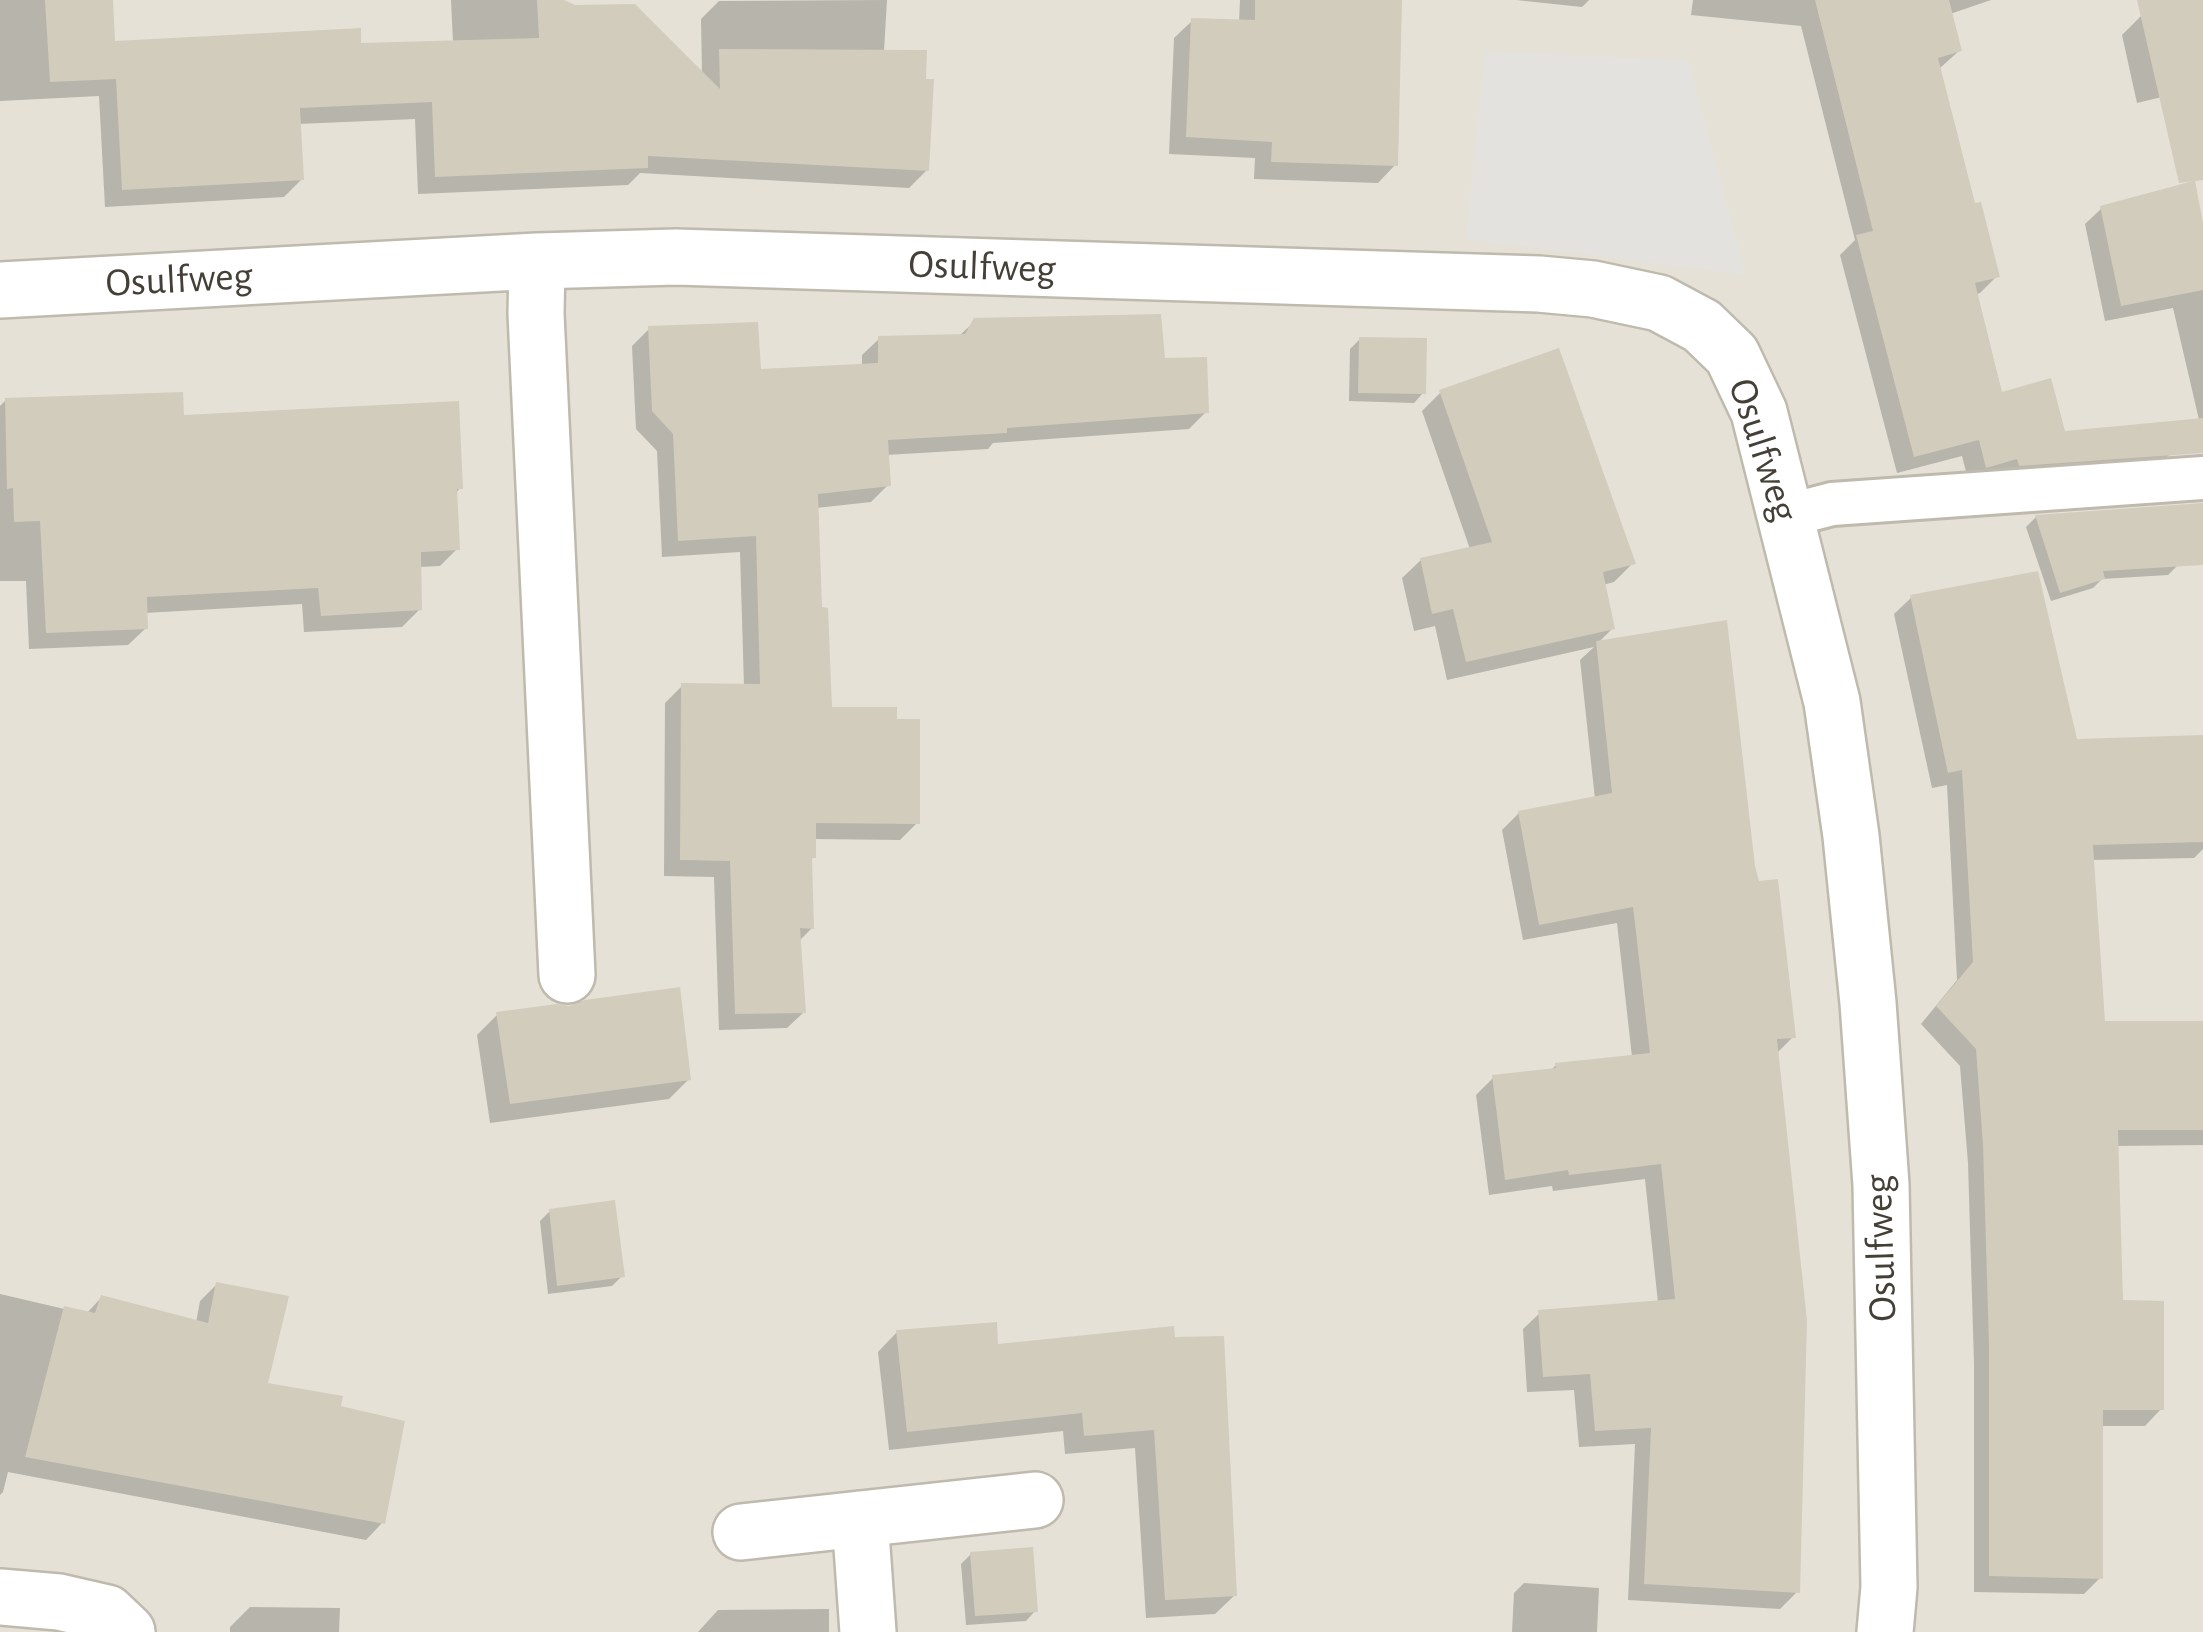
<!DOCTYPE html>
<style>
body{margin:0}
canvas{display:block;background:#f2efe7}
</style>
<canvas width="2203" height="1632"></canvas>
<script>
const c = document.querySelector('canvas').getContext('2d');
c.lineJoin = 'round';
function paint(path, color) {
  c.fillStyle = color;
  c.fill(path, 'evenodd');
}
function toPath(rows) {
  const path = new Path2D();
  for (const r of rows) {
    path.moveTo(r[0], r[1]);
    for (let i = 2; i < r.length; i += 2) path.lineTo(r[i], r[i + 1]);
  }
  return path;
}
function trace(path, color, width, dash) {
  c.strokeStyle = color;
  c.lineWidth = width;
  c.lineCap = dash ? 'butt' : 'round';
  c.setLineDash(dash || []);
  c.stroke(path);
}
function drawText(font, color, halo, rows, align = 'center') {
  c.font = font + ' "Alegreya Sans",sans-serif';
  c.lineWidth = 8;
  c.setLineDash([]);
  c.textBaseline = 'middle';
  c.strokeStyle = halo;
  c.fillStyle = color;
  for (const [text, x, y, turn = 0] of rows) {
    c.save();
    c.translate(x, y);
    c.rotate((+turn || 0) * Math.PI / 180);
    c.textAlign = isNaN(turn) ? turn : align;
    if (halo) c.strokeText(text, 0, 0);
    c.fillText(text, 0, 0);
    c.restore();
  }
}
paint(toPath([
 [0,0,2203,0,2203,1632,0,1632]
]), '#e5e1d6');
paint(toPath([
 [1485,52,1688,60,1746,275,1466,239]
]), '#e3e2de');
paint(toPath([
 [0,0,111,0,113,44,359,46,453,43,451,0,558,0,702,75,701,19,719,1,887,0,884,51,927,170,909,188,640,173,628,185,418,194,415,119,298,124,302,179,284,197,105,207,99,96,0,101],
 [1240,0,1400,0,1395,165,1378,183,1254,179,1255,158,1169,154,1174,38,1192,21,1239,22],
 [1516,0,1589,0,1582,7],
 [1693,0,1991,0,1950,14,1960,50,1939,69,1973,206,1997,276,1980,293,1975,295,2000,395,2064,433,2170,454,2153,471,1969,483,1962,456,1897,473,1840,255,1855,240,1801,26,1691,15],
 [2167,0,2203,0,2203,87,2137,103,2122,35,2142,15],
 [2102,208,2203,237,2203,437,2173,308,2105,321,2085,224],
 [975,321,1163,361,1206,412,1189,429,993,443,988,449,886,455,888,485,871,502,816,508,820,610,829,709,917,823,900,840,814,839,814,857,809,861,812,928,799,941,804,1012,787,1028,719,1030,714,877,664,876,665,703,682,686,744,686,740,552,662,557,657,451,636,429,632,346,649,329,759,372,862,366,862,355,879,339,959,336],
 [1360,339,1423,393,1414,403,1349,401,1350,349],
 [1441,392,1633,563,1614,582,1603,585,1613,628,1597,644,1753,867,1793,1037,1776,1054,1797,1592,1780,1609,1628,1600,1635,1444,1579,1447,1574,1390,1527,1392,1523,1329,1540,1313,1658,1303,1645,1179,1553,1191,1552,1186,1489,1195,1476,1095,1493,1078,1550,1071,1556,1065,1632,1057,1617,923,1523,940,1502,830,1519,813,1595,799,1580,660,1594,647,1447,680,1435,626,1414,631,1402,578,1421,560,1470,549,1422,411],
 [6,400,181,418,460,488,455,494,457,549,440,566,419,567,420,609,402,627,304,632,302,604,145,613,146,628,128,645,29,649,26,581,0,581,0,406],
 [2036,517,2178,565,2168,575,2102,579,2093,588,2051,601,2026,527],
 [1911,598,2075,742,2203,738,2203,849,2194,858,2091,860,2102,1024,2203,1024,2203,1145,2116,1146,2120,1302,2161,1409,2145,1426,2101,1426,2100,1578,2084,1594,1974,1592,1974,1364,1968,1163,1960,1066,1921,1024,1957,980,1947,785,1932,788,1894,614],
 [497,1015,689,1079,669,1099,490,1123,477,1035],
 [550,1211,622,1276,612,1286,548,1294,540,1221],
 [216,1285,265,1385,382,1523,366,1540,8,1472,3,1492,0,1495,0,1294,86,1314,101,1298,196,1323,200,1301],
 [1172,1329,1235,1595,1215,1614,1146,1618,1135,1448,1065,1454,1063,1431,889,1450,878,1352,897,1332,996,1346],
 [971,1554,1035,1611,1026,1621,966,1625,961,1564],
 [1524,1583,1599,1588,1597,1632,1512,1632,1514,1593],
 [250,1607,340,1608,339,1632,230,1632,230,1627],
 [829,1609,829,1632,698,1632,718,1610]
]), '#0003');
paint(toPath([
 [45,0,113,0,115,41,361,28,361,43,539,38,537,0,564,0,575,5,635,4,720,89,719,49,927,50,926,79,934,79,929,171,648,156,648,168,435,177,432,102,300,108,304,180,122,190,116,79,50,82],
 [1255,0,1402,0,1398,166,1271,162,1272,142,1186,137,1191,18,1255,20],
 [1815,0,1949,0,1962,51,1938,58,1975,203,1981,202,2000,277,1975,283,2002,392,2051,378,2065,431,2203,418,2203,453,2019,466,2017,459,1986,468,1979,440,1914,457,1856,235,1873,231],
 [2137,0,2203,0,2203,180,2195,181,2203,223,2203,290,2121,306,2100,206,2193,181,2179,183],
 [1161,314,1165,358,1207,357,1209,413,1007,428,1007,433,888,440,891,486,818,494,822,607,828,608,832,707,897,707,897,719,920,719,920,824,816,823,816,858,812,858,814,929,800,928,806,1013,735,1014,730,861,680,860,681,683,760,684,756,536,678,541,673,434,652,411,648,326,758,322,761,369,878,363,878,336,965,334,974,318],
 [1359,337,1427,338,1426,394,1358,393],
 [1559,348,1636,564,1603,572,1615,629,1466,662,1453,609,1432,614,1420,558,1492,542,1439,390],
 [183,392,184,415,459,401,463,489,457,489,460,550,421,552,422,610,321,616,318,588,147,597,148,629,46,633,40,521,14,522,13,488,7,489,5,398],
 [2203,503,2203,565,2103,571,2105,579,2060,593,2035,515],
 [2038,571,2077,739,2203,735,2203,842,2093,845,2105,1021,2203,1021,2203,1130,2118,1130,2123,1300,2164,1301,2164,1410,2103,1410,2103,1579,1989,1576,1989,1346,1983,1145,1976,1049,1936,1006,1973,962,1962,770,1948,773,1910,595],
 [1727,620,1755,866,1759,881,1778,879,1796,1038,1777,1039,1807,1321,1800,1593,1644,1584,1651,1428,1595,1431,1590,1374,1543,1377,1538,1310,1675,1299,1661,1164,1569,1175,1568,1170,1505,1180,1492,1075,1556,1068,1555,1063,1650,1053,1633,907,1539,925,1518,811,1612,793,1596,641],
 [680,987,691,1080,510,1104,496,1012,557,1004,569,1006,585,1000],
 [615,1200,625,1277,557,1286,549,1209],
 [216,1282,289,1296,268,1383,343,1396,341,1406,405,1421,385,1524,25,1457,64,1306,95,1313,101,1295,208,1323],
 [997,1322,998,1344,1174,1326,1175,1337,1224,1336,1237,1596,1165,1600,1154,1430,1084,1436,1082,1413,907,1432,896,1330],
 [1033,1547,1038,1612,975,1616,970,1552]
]), '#d2ccbd');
const service = toPath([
 [1786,516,1832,504,2203,478]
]);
const minor = toPath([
 [537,261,536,314,567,975],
 [0,290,537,261,676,257,1539,284,1593,289,1659,303,1702,326,1732,355,1759,412,1832,702,1851,836,1868,1003,1881,1185,1889,1587,1885,1632],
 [860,1519,868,1632],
 [741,1532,1035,1500],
 [0,1597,59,1602,107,1613,127,1632]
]);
trace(service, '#bfbaad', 48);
trace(minor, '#bfbaad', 60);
trace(service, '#fff', 42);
trace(minor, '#fff', 55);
drawText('40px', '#444037', '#fff', [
 ["Osulfweg",982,267,2],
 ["Osulfweg",179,280,-3],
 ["Osulfweg",1763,450,72],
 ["Osulfweg",1881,1248,-92]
]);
</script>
